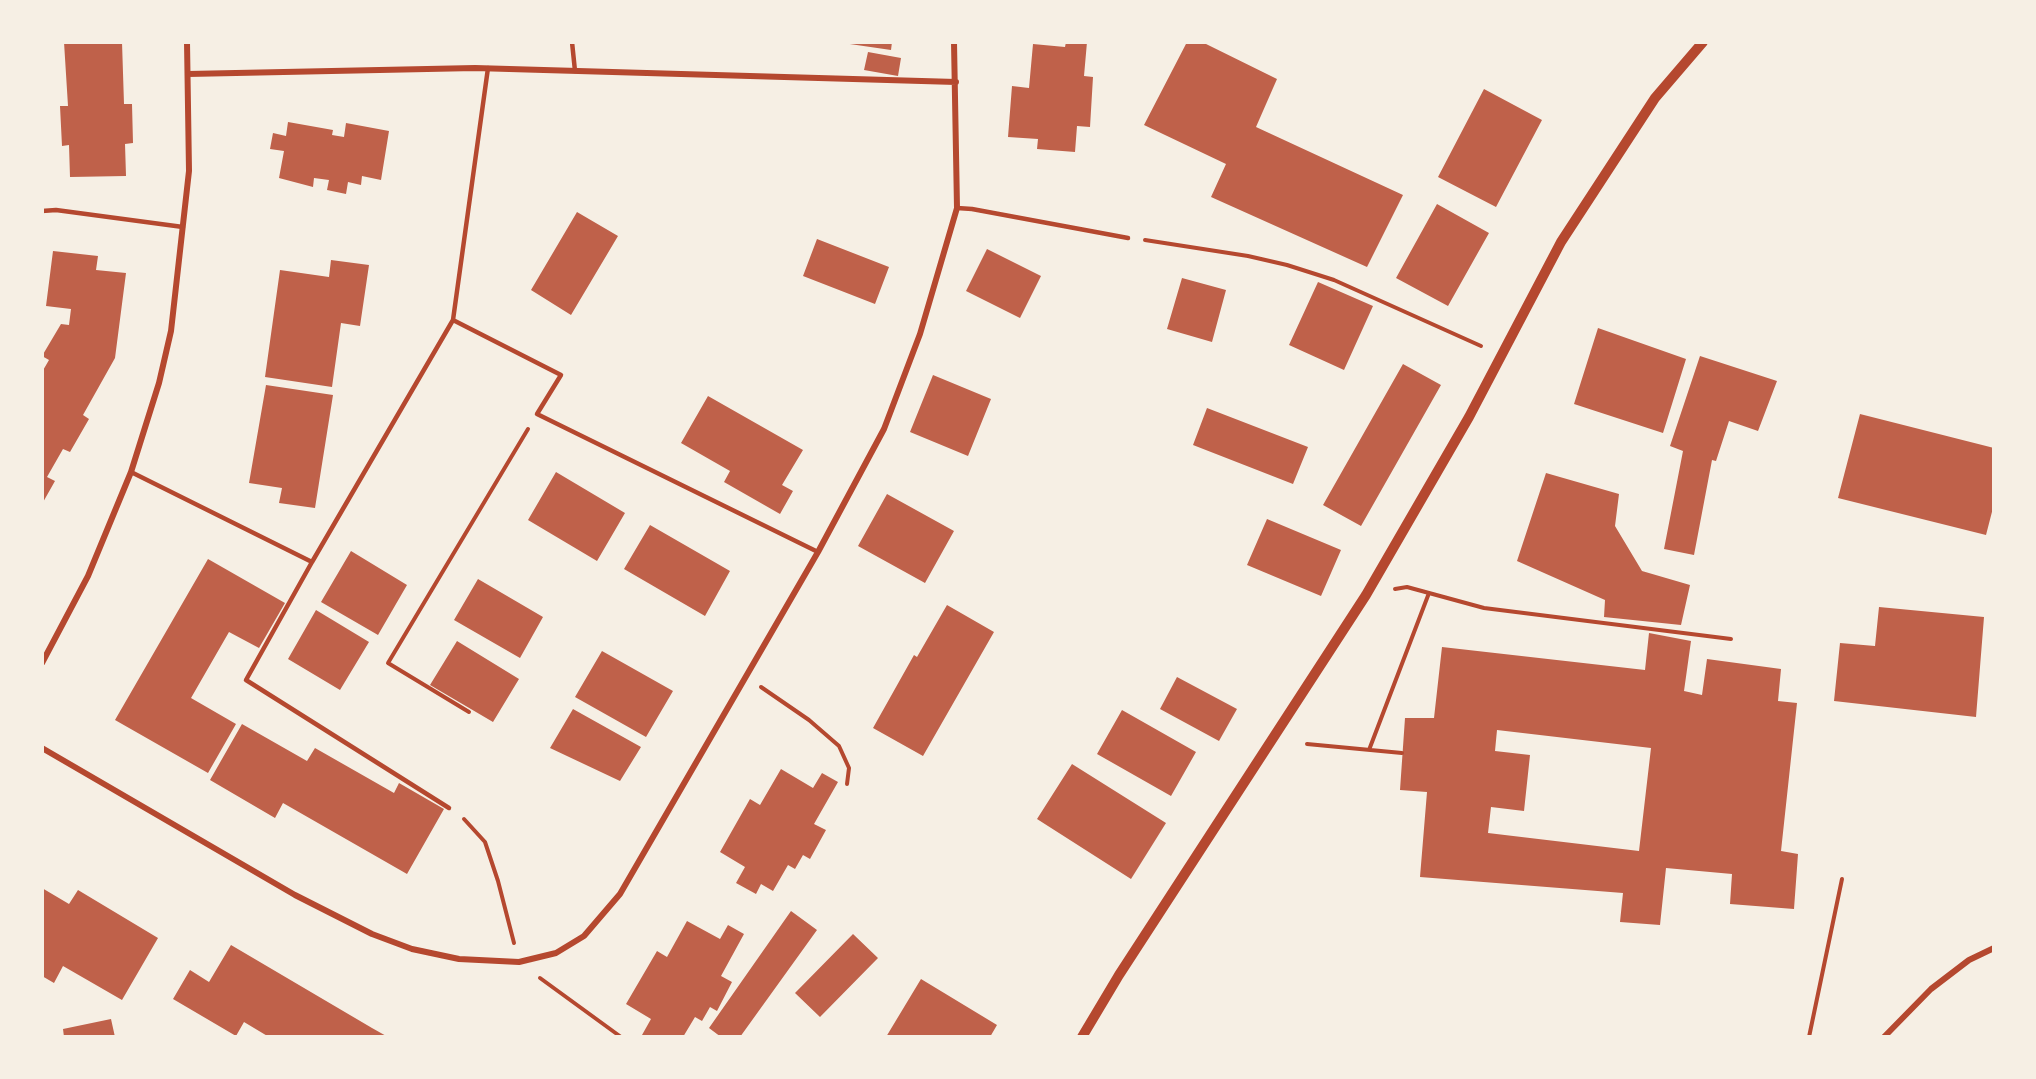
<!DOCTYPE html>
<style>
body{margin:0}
#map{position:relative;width:2036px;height:1079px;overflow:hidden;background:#f6efe4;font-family:"Roboto Serif",serif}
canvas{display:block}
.frame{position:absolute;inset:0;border:44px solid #f6efe4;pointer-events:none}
</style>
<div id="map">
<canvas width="2036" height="1079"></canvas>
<div class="frame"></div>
</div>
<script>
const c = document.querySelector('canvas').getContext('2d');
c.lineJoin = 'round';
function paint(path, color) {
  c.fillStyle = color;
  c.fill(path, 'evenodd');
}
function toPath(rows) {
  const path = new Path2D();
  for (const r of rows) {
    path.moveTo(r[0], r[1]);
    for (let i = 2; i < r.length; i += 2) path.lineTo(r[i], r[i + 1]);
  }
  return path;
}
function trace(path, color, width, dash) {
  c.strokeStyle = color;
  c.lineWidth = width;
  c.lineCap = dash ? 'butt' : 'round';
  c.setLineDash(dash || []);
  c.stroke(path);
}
paint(toPath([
 [64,42,122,42,124,104,132,104,133,143,125,144,126,176,70,177,69,145,62,146,60,106,68,106],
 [836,42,892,42,891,50],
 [1066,42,1087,42,1084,76,1093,77,1090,127,1077,126,1075,152,1037,149,1038,139,1008,137,1012,86,1029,88,1033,44,1065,47],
 [1187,42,1202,42,1277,79,1256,127,1403,195,1367,267,1211,197,1226,164,1144,125],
 [868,52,901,58,898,76,864,70],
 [1484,89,1542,120,1496,207,1438,177],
 [288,122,333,130,332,135,344,137,346,123,389,131,381,180,362,176,361,185,348,182,346,194,327,190,329,180,314,178,313,187,279,178,284,151,270,149,273,133,286,136],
 [1437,204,1489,233,1448,306,1396,278],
 [577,212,618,236,571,315,531,290],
 [817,239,889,267,875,304,803,276],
 [987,249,1041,276,1020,318,966,291],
 [53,251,98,256,96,270,126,273,115,358,83,415,89,419,70,452,63,449,47,477,55,481,42,504,42,372,49,360,42,356,61,324,69,325,71,309,46,306],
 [331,260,369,265,360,326,341,323,332,387,265,377,280,270,329,277],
 [1182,278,1226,290,1212,342,1167,329],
 [1318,282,1373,306,1344,370,1289,345],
 [1598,328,1686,359,1663,433,1574,404],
 [1700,356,1777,381,1758,431,1729,421,1716,461,1712,460,1694,555,1664,549,1683,451,1670,446],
 [1403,364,1441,385,1361,526,1323,505],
 [933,375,991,399,968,456,910,432],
 [266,385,333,395,315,508,279,503,282,488,249,483],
 [708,396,803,450,782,485,793,491,780,514,724,482,730,471,681,443],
 [1207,408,1308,447,1293,484,1193,445],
 [1860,414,1994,448,1994,504,1986,535,1838,498],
 [556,472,625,513,597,561,528,520],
 [1546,473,1619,494,1615,526,1642,571,1690,585,1681,625,1604,617,1605,600,1517,561],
 [887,494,954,531,925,583,858,546],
 [1267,519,1341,550,1321,596,1247,565],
 [650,525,730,571,705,616,624,569],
 [351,551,407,585,378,635,321,602],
 [208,559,285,603,259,648,229,632,191,698,236,724,208,773,115,720],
 [478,579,543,617,520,658,454,620],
 [947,605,994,632,923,756,873,728,914,655,917,657],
 [1879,607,1984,617,1976,717,1834,701,1840,643,1875,646],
 [316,610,369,642,340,690,288,659],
 [1649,633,1691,641,1684,691,1702,695,1707,659,1781,669,1778,701,1797,703,1781,851,1798,854,1794,909,1730,904,1732,874,1666,868,1660,925,1620,922,1623,893,1420,877,1427,792,1400,790,1405,718,1434,718,1442,647,1645,670],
 [1497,730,1651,748,1639,851,1488,833,1491,807,1524,811,1530,755,1495,751],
 [457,641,519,679,493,722,430,685],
 [602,651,673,691,646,737,575,697],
 [1177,677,1237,709,1219,741,1160,709],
 [573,709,641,747,620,781,550,748],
 [1122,710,1196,752,1171,796,1097,754],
 [242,724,307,761,315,748,394,793,399,783,444,809,407,874,283,803,275,818,210,780],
 [1072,764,1166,823,1131,879,1037,819],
 [781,769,813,788,822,773,838,782,814,824,826,830,810,859,803,855,795,869,788,865,773,891,761,884,756,894,736,883,745,867,720,852,750,799,760,805],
 [42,888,69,904,78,890,158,938,122,1000,63,966,54,983,42,976],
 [791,911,817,930,740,1037,721,1037,709,1028],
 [687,921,720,939,728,925,744,934,721,976,732,982,717,1011,710,1007,702,1021,695,1017,683,1037,646,1037,642,1035,651,1019,626,1004,657,951,667,957],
 [853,934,878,958,820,1017,795,993],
 [231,945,372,1028,388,1037,269,1037,244,1022,236,1036,173,999,190,970,209,982],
 [921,979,997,1025,990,1037,886,1037],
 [111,1019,115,1037,64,1037,63,1029]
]), '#bf614a');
trace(toPath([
 [1145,240,1248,256,1287,265,1334,280,1481,346],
 [1395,589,1407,587,1484,608,1731,639],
 [761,687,809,720,839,746,849,768,847,784],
 [469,712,388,663,528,429],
 [1307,744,1402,753],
 [1369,750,1429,593],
 [464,819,485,842,498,881,514,943],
 [540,978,621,1037],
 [1809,1037,1842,879]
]), '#b5482f', 4);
trace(toPath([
 [572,42,575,71],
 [957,208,972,209,1128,238],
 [42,211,56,210,183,227],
 [453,320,561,375,537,414,818,552],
 [131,472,312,562,453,320,488,68],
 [312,562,246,680,449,808]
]), '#b5482f', 4.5);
trace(toPath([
 [188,74,475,68,956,82],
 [42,663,88,576,131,472,159,383,171,331,189,171,187,42],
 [42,748,295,895,372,934,412,949,459,959,519,962,556,953,584,936,620,894,818,552,884,429,920,334,957,208,954,42],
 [1884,1037,1931,989,1969,960,1994,948]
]), '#b5482f', 6);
trace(toPath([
 [1082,1037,1119,975,1366,595,1469,417,1561,242,1655,98,1703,42]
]), '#b5482f', 10);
</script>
